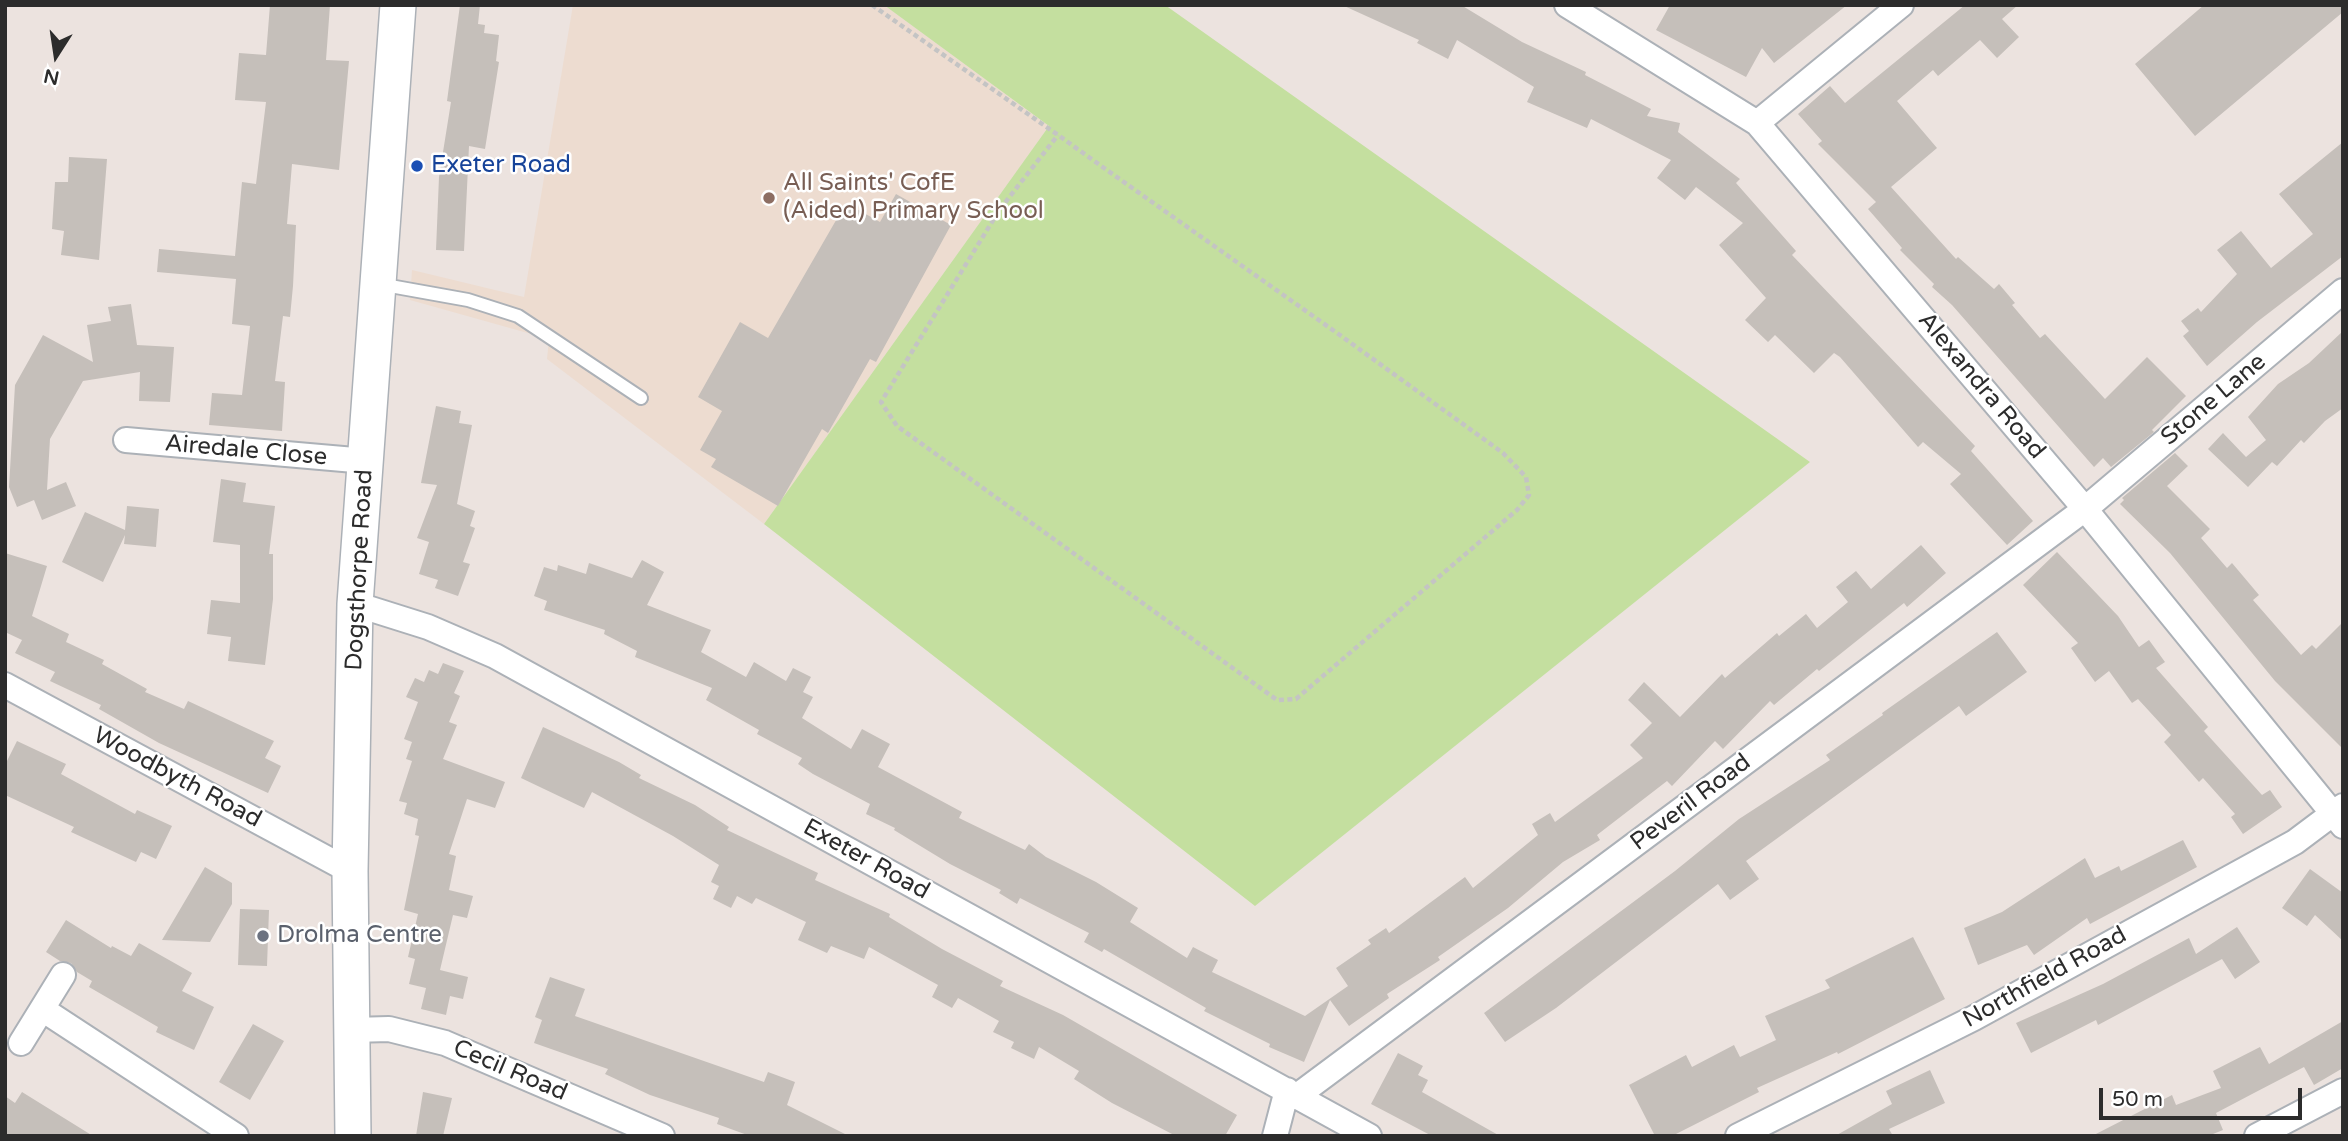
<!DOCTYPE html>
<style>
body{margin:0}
#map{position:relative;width:2348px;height:1141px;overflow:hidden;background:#ece3df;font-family:"Varela Round",sans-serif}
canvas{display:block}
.frame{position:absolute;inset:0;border:7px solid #2c2c2c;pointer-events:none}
.north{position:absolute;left:21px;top:21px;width:70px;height:70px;-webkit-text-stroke:5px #fff;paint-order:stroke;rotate:192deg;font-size:19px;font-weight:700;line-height:28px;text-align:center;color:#2c2c2c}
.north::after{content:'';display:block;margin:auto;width:24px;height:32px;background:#2c2c2c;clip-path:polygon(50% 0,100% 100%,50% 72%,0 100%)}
.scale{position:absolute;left:2099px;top:1088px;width:203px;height:32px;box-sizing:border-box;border:4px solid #2c2c2c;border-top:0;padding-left:9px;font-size:21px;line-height:24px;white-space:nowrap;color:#2c2c2c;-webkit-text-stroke:5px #fff;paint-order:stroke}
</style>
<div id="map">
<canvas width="2348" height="1141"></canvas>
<div class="frame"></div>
<div class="north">N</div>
<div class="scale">50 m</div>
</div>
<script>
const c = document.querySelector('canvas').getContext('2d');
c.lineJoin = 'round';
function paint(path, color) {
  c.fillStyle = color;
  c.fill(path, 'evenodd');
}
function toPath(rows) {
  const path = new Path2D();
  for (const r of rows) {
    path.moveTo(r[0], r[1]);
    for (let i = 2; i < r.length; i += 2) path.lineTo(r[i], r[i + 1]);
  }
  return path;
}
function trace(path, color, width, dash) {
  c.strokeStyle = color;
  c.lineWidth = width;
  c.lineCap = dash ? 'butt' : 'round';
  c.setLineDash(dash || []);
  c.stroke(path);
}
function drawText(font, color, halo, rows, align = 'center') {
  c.font = font + ' "Varela Round",sans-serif';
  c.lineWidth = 5;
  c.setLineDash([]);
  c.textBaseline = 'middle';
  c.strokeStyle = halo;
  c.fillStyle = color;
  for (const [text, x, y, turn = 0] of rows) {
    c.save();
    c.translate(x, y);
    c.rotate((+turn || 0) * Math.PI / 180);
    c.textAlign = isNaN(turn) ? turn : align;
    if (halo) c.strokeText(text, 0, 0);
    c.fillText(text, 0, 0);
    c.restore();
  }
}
paint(toPath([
 [573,5,884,5,1049,126,764,524,547,359,549,339,410,300,412,270,524,297]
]), '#eddcd0');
paint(toPath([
 [884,5,1165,5,1810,462,1255,906,764,524,1049,126]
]), '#c4df9f');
paint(toPath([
 [270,5,330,5,326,60,349,61,339,170,292,164,287,224,296,225,293,286,290,317,283,316,275,381,285,382,282,431,209,425,212,393,242,395,250,326,232,324,236,279,157,272,159,249,235,256,242,182,256,184,266,102,235,100,239,53,266,55],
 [460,5,480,5,478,24,485,25,484,33,499,35,496,61,499,62,485,149,469,146,464,251,436,250,439,177,451,102,447,101],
 [1342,5,1461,5,1522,42,1586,72,1585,75,1651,109,1647,116,1680,123,1678,132,1740,179,1736,183,1796,251,1792,255,1975,446,1971,451,2033,521,2007,545,1950,484,1961,474,1923,442,1918,447,1840,357,1834,353,1814,373,1775,335,1768,342,1745,320,1766,298,1719,245,1743,223,1696,187,1685,200,1657,178,1671,160,1591,119,1587,128,1527,102,1534,87,1457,40,1448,59,1417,43,1419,40],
 [1670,5,1847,5,1774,63,1762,48,1746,77,1656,30],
 [1965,5,2018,5,2002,19,2019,37,1997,58,1980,40,1938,76,1933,70,1897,101,1937,148,1891,187,1956,259,1958,257,1994,289,1999,284,2015,303,2012,305,2040,338,2045,334,2105,399,2147,357,2186,396,2152,430,2154,432,2111,467,2103,458,2094,467,1952,305,1932,287,1934,284,1900,250,1902,248,1868,209,1876,202,1818,144,1822,141,1798,114,1830,86,1845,103],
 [2204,5,2343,5,2343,12,2195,136,2135,64],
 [2343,142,2343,256,2257,322,2207,366,2183,336,2189,331,2181,321,2198,308,2201,312,2237,274,2217,250,2241,231,2271,268,2313,234,2279,194],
 [69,157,107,159,99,260,61,255,64,231,52,229,55,182,68,182],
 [896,194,951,225,876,362,870,359,828,433,822,429,778,506,711,467,716,459,700,450,722,411,698,397,740,322,768,338,846,203,880,222],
 [131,304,137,345,174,347,170,402,139,401,140,372,83,381,50,439,47,490,66,482,76,506,42,520,34,500,17,507,9,487,15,385,43,335,93,362,87,325,111,321,108,307],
 [2343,331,2343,408,2325,421,2304,443,2301,440,2277,466,2272,462,2248,487,2208,449,2223,433,2246,457,2266,440,2248,417,2278,384,2309,363],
 [436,406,461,411,459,423,472,425,457,504,475,511,470,526,475,528,463,562,470,564,458,596,435,588,438,580,419,574,429,542,417,538,437,485,421,483],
 [2175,453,2188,466,2167,486,2210,529,2201,538,2227,568,2232,563,2259,595,2253,600,2301,655,2312,645,2316,649,2343,622,2343,749,2275,681,2170,553,2120,504,2124,500,2122,498],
 [221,479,246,483,243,502,275,506,269,554,273,554,273,599,265,665,228,661,231,637,207,634,211,600,240,603,240,545,213,542],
 [127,506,159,509,156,547,124,544,125,535,103,582,62,562,85,512,125,530],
 [1921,545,1946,573,1907,607,1904,603,1819,671,1817,669,1774,705,1770,701,1723,749,1715,741,1672,786,1667,781,1597,835,1600,840,1563,862,1508,908,1438,957,1440,960,1387,994,1389,998,1349,1026,1330,1000,1304,1062,1269,1047,1270,1044,1204,1011,1206,1008,1104,949,1102,952,1084,942,1089,933,1020,898,1017,904,999,893,1001,890,950,864,894,830,895,828,866,814,870,804,813,774,798,764,802,758,757,734,759,730,706,700,712,688,635,657,637,651,604,634,605,630,544,610,547,601,534,596,544,567,557,571,558,565,586,574,589,563,632,578,642,560,664,572,647,605,711,630,701,652,746,677,754,662,786,681,793,668,811,677,803,692,813,697,802,718,851,749,862,729,890,744,878,767,962,812,959,818,1025,850,1029,844,1046,857,1096,882,1138,908,1130,922,1187,958,1193,947,1218,960,1212,972,1305,1016,1348,986,1336,968,1371,944,1368,940,1386,928,1389,933,1465,877,1473,888,1538,835,1532,824,1550,813,1555,822,1643,758,1630,745,1652,723,1628,700,1644,682,1680,717,1722,674,1725,678,1777,633,1779,636,1806,614,1817,628,1848,602,1836,587,1856,571,1871,589],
 [2057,552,2118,616,2139,647,2149,640,2165,662,2156,668,2208,727,2204,731,2262,795,2270,790,2282,807,2243,834,2231,817,2235,814,2203,778,2199,782,2164,742,2171,735,2138,699,2132,703,2109,671,2095,682,2071,648,2078,643,2023,585],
 [5,553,47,566,32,616,69,634,66,642,104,660,102,664,147,689,145,692,184,709,188,701,274,741,265,758,281,766,268,793,159,743,99,709,101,705,50,681,55,672,15,653,22,640,5,632],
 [1997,632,2027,672,1966,716,1959,706,1746,861,1759,879,1730,900,1718,884,1556,1008,1505,1042,1484,1013,1675,871,1739,819,1830,760,1826,755,1883,715,1882,713],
 [443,663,464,671,454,693,460,696,449,722,457,725,443,759,505,782,495,808,467,799,449,854,456,856,449,890,473,896,467,918,453,915,440,970,468,977,463,999,450,996,446,1015,421,1009,426,988,409,984,415,959,408,957,418,914,404,910,419,836,415,835,418,819,404,814,407,803,399,801,412,761,406,759,412,742,404,739,418,702,406,697,415,678,424,682,429,670,438,674],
 [543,727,619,762,641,775,639,778,695,805,729,827,727,830,818,873,815,880,890,914,889,917,942,949,1003,981,1000,986,1063,1015,1237,1115,1225,1136,1176,1136,1112,1103,1074,1079,1079,1071,1039,1047,1034,1059,1011,1048,1014,1042,993,1032,999,1021,958,998,952,1008,932,997,938,985,869,947,864,959,831,946,827,953,798,940,806,922,756,898,752,904,737,896,731,908,713,899,719,886,711,882,719,865,673,836,592,792,584,808,521,778],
 [17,741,66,764,61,774,135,814,137,810,172,826,156,859,141,852,136,862,71,832,74,827,5,795,5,765],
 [2183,840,2197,867,2090,924,2087,918,2034,955,2027,945,1978,965,1964,928,2002,912,2085,858,2095,878,2119,866,2121,871],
 [205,867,232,883,232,904,210,942,162,940],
 [2310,869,2343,893,2343,941,2315,915,2307,926,2282,908],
 [240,909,269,910,267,966,238,965],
 [66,920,111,948,112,946,131,956,139,943,192,973,182,991,214,1007,194,1050,156,1032,158,1027,89,987,92,981,77,972,71,963,60,961,46,952],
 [2237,927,2260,962,2235,979,2222,959,2098,1025,2096,1020,2031,1053,2016,1023,2103,984,2189,938,2196,954],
 [1913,937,1945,999,1838,1054,1837,1052,1757,1088,1759,1092,1672,1136,1655,1136,1629,1085,1686,1055,1692,1067,1734,1045,1740,1057,1776,1040,1765,1016,1830,988,1825,980],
 [550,977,585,989,575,1016,764,1082,768,1072,795,1082,787,1105,849,1136,750,1136,717,1124,719,1118,650,1095,605,1074,608,1069,534,1043,542,1020,535,1017],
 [2343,1021,2343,1068,2314,1085,2304,1067,2254,1093,2216,1113,2223,1130,2208,1136,2092,1136,2172,1095,2176,1105,2221,1088,2213,1071,2260,1047,2269,1064],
 [253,1024,284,1041,250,1100,219,1082],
 [1398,1053,1423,1066,1418,1075,1428,1080,1422,1092,1500,1136,1432,1136,1371,1104],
 [1930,1070,1945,1103,1889,1129,1893,1136,1835,1136,1892,1104,1886,1091],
 [22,1092,93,1136,5,1136,5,1096,15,1103],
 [423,1092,452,1098,443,1136,416,1136]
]), '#c5bfba');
const lane = toPath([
 [379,284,468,300,518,316,641,398]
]);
const street = toPath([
 [1567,5,1757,123,2085,509,2343,826],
 [1757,123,1901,5],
 [126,440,366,461],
 [355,604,428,627,495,656,1369,1136],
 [5,685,350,871],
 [42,1009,236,1136],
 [352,1030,389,1029,445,1043,662,1136],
 [21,1043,63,975],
 [1297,1096,2085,509,2343,291],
 [1275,1136,1287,1090],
 [1738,1136,1974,1018,2295,842,2343,806],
 [2257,1136,2343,1091]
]);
const secondary = toPath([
 [353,1136,350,871,355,604,398,5]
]);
trace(lane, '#acb1b7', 16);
trace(street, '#acb1b7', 28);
trace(secondary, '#acb1b7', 38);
trace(toPath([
 [872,5,1058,135,1104,168,1337,333,1503,453,1526,477,1529,495,1517,510,1296,699,1277,700,897,426,881,402,1000,209,1058,135]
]), '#c4c4c4', 4.5, [5, 3.5]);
trace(lane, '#fff', 12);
trace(street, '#fff', 24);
trace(secondary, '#fff', 35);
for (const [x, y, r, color] of [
 [417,166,7,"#1a4fb4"],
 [769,198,7,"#8d6e63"],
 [263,936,7,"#6b7280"]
]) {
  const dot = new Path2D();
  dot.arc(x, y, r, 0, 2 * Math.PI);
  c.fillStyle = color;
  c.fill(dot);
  trace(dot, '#fff', 2.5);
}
drawText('24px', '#164399', '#fff', [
 ["Exeter Road",431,166]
], 'left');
drawText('24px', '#785e54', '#fff', [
 ["All Saints' CofE",783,184],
 ["(Aided) Primary School",783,212]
], 'left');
drawText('24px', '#2c2c2c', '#fff', [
 ["Alexandra Road",1981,386,50],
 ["Stone Lane",2214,400,-40],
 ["Airedale Close",246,451,5],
 ["Dogsthorpe Road",360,570,-87],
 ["Woodbyth Road",177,778,28],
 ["Peveril Road",1691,803,-37],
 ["Exeter Road",866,860,29],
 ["Northfield Road",2045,978,-29],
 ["Cecil Road",510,1071,23]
]);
drawText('24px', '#5b616d', '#fff', [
 ["Drolma Centre",277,936]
], 'left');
</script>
